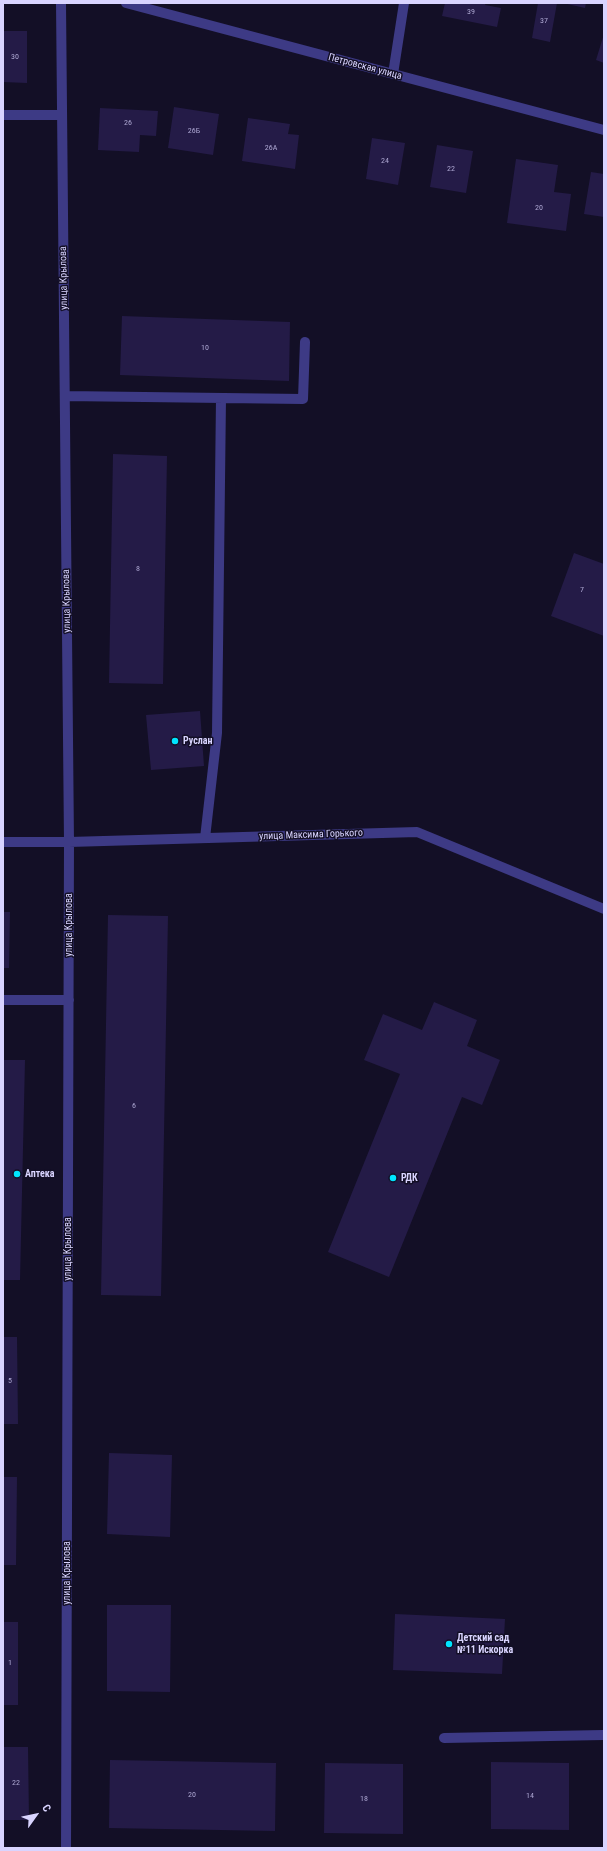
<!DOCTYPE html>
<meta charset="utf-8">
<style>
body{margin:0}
#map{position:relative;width:607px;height:1851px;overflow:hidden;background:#130f26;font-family:"Roboto Condensed",sans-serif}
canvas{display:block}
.frame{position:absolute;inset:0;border:4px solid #d9d4ff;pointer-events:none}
.north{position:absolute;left:16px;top:1795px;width:40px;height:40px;-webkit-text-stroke:3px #130f26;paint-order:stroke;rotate:57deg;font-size:11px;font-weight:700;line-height:16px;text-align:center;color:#d9d4ff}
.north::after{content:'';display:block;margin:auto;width:14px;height:18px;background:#d9d4ff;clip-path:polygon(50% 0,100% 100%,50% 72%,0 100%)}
</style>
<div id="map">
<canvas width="607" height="1851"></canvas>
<div class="frame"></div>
<div class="north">С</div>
</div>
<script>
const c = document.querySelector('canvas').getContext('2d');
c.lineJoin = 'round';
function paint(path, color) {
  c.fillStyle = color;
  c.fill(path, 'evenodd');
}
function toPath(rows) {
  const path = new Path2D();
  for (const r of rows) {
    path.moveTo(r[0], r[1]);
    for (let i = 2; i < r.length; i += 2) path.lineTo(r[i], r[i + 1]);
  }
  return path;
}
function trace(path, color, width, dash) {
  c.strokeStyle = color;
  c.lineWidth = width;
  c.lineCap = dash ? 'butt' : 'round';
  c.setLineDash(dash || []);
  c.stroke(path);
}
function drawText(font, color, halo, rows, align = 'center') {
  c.font = font + ' "Roboto Condensed",sans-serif';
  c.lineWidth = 3;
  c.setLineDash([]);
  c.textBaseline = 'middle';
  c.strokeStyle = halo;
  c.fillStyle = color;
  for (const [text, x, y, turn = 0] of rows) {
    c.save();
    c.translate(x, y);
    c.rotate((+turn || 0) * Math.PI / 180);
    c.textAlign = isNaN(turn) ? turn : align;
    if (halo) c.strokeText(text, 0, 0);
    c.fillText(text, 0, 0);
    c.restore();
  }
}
paint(toPath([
 [445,3,486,3,485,5,501,8,497,27,442,16],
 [538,3,557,3,550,42,532,38],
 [563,3,586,3,585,8],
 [3,31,27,31,27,83,3,82],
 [604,34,604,63,596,60],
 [174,107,219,114,213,155,168,148],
 [100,108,158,111,156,136,140,135,139,152,98,150],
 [248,118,290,124,288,134,299,135,295,169,242,161],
 [372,138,405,143,398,185,366,179],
 [437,145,473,151,466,193,430,187],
 [516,159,558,165,554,192,571,194,566,231,507,223],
 [591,172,604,174,604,217,584,214],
 [122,316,290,322,289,381,120,375],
 [113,454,167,456,163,684,109,683],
 [574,553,604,564,604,636,551,616],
 [200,711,204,766,151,770,146,715],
 [3,912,10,912,9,968,3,968],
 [108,915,168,916,161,1296,101,1295],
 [434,1002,477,1020,467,1046,500,1060,482,1105,462,1097,389,1277,328,1252,400,1074,364,1060,383,1014,422,1030],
 [3,1060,25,1060,20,1280,3,1280],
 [3,1337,17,1337,18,1424,3,1424],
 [109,1453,172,1455,170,1537,107,1534],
 [3,1477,17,1477,16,1565,3,1565],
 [107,1605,171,1605,170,1692,107,1691],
 [395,1614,505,1619,502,1674,393,1670],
 [3,1622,18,1622,18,1705,3,1705],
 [3,1747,28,1747,29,1820,3,1820],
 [110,1760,276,1763,275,1831,109,1828],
 [491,1762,569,1763,569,1830,491,1829],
 [325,1763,403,1764,403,1834,324,1833]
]), '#241b47');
trace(toPath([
 [61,3,69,842,66,1848],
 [126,3,604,130],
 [393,74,404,3],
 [3,115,62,115],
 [65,396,303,399,305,342],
 [205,838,217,733,221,398],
 [3,842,69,842,417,832,604,909],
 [3,1000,69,1000],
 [444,1738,604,1735]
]), '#3d3a85', 10);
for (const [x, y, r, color] of [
 [175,741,4,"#00e5ff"],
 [17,1174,4,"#00e5ff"],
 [393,1178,4,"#00e5ff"],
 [449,1644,4,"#00e5ff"]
]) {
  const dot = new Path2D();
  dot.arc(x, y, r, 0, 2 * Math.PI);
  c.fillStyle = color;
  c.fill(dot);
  trace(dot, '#130f26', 1.5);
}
drawText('8px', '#aca6d1', null, [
 ["39",471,12],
 ["37",544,21],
 ["30",15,57],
 ["26",128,123],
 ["26Б",194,131],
 ["26А",271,148],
 ["24",385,161],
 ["22",451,169],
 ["20",539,208],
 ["10",205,348],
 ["8",138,569],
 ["7",582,590],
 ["6",134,1106],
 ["5",10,1381],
 ["1",10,1663],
 ["22",16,1783],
 ["20",192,1795],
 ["14",530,1796],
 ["18",364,1799]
]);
drawText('10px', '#d9d4ff', '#130f26', [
 ["Петровская улица",365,67,15],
 ["улица Крылова",64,278,-91],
 ["улица Крылова",67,601,-91],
 ["улица Максима Горького",311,835,-2],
 ["улица Крылова",69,925,-90],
 ["улица Крылова",68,1249,-90],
 ["улица Крылова",67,1573,-90]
]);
drawText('bold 10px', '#d9d4ff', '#130f26', [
 ["Руслан",183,741],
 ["Аптека",25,1174],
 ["РДК",401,1178],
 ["Детский сад",457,1638],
 ["№11 Искорка",457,1650]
], 'left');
</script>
